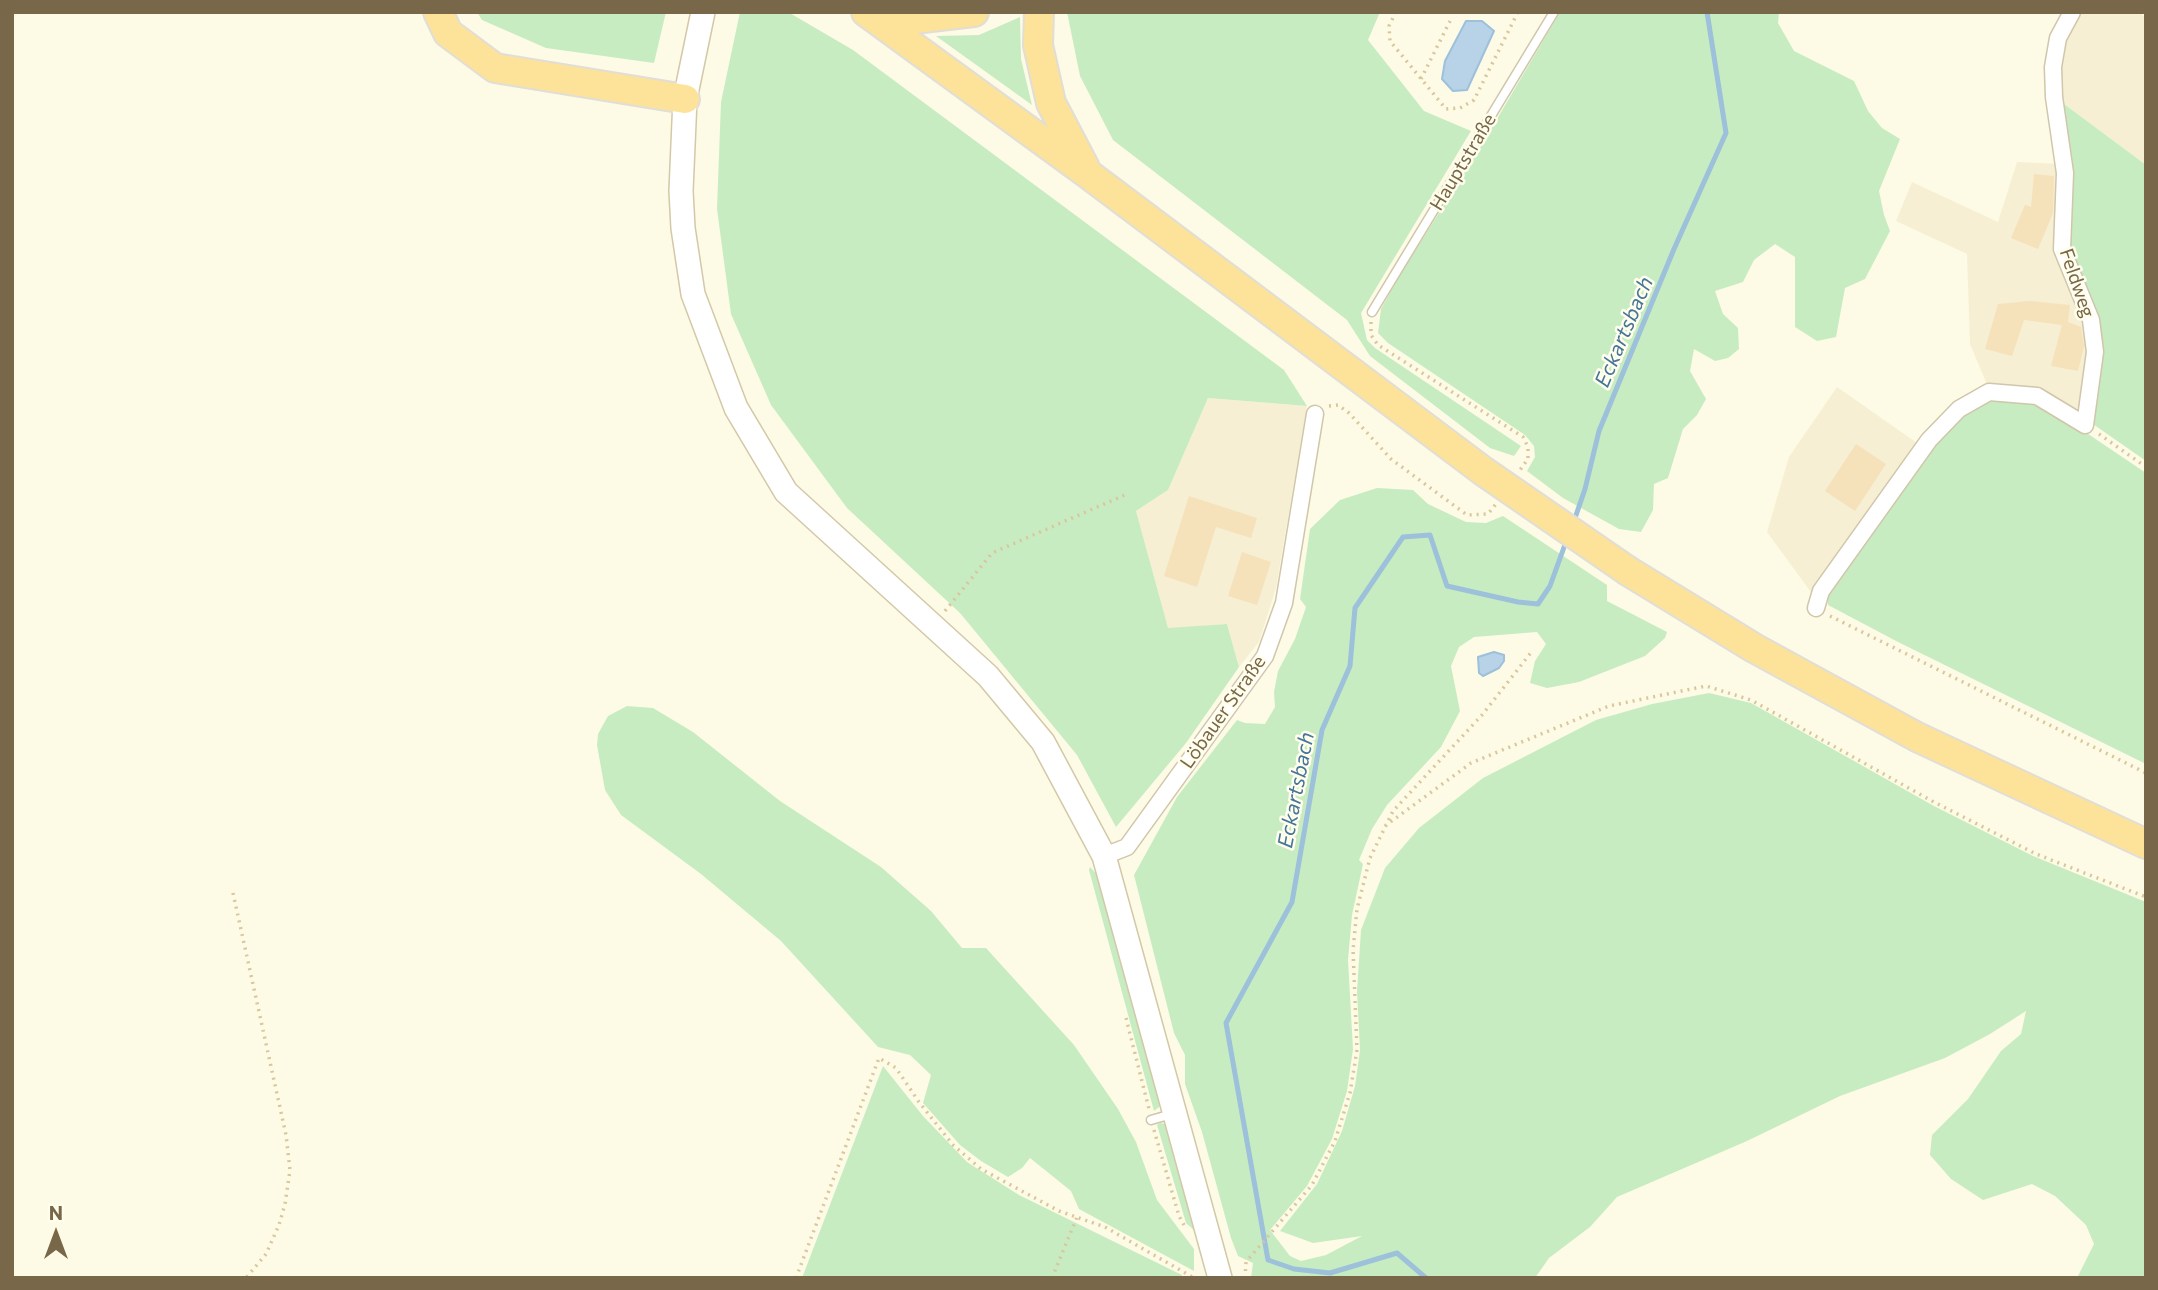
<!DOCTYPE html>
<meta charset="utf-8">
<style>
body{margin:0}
#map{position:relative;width:2158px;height:1290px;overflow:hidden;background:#fdfbe5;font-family:Commissioner,sans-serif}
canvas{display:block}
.frame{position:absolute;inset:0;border:14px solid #786748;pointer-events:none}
.north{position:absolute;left:21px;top:1199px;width:70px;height:70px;-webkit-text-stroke:5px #fffdec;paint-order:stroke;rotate:0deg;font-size:19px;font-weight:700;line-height:28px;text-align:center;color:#786748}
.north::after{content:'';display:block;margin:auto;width:24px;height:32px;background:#786748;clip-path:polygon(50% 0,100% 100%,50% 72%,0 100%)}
</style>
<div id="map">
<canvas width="2158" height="1290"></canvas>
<div class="frame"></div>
<div class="north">N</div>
</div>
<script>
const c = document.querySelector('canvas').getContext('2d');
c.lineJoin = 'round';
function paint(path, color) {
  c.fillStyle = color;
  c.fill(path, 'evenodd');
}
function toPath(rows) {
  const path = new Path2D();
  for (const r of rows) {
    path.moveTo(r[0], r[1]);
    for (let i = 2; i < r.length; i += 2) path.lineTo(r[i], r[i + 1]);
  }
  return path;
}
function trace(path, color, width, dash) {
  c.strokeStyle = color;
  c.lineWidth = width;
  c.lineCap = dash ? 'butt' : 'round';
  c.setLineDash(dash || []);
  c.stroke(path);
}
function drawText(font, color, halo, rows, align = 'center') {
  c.font = font + ' Commissioner,sans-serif';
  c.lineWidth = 5;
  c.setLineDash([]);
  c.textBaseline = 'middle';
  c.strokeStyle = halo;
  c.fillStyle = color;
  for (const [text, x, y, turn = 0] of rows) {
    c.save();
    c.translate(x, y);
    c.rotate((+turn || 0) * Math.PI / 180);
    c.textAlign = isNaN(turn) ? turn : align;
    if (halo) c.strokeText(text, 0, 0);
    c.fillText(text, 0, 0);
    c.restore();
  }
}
paint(toPath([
 [2078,12,2139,12,2146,18,2146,165,2060,101,2059,66,2063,40],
 [2017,162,2062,164,2090,351,2083,399,2079,408,2067,410,1988,387,1970,344,1967,254,1896,221,1912,182,1998,222],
 [1837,387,1920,445,1813,595,1767,532,1789,457],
 [1208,398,1307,406,1276,588,1259,642,1239,667,1227,624,1168,629,1136,511,1168,490]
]), '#f6efd3');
paint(toPath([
 [477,12,666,12,654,63,546,48,482,20],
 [740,12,788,12,853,50,1284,370,1307,406,1208,398,1168,490,1136,511,1168,628,1227,624,1239,667,1186,743,1116,827,1077,755,960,613,847,508,771,405,731,314,717,209,721,102],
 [1067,12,1380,12,1368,40,1424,111,1471,131,1361,313,1367,340,1375,348,1521,446,1514,456,1490,448,1370,356,1347,320,1113,140,1080,76],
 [1560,12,1779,12,1778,23,1794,51,1854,81,1868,111,1882,128,1900,139,1879,191,1884,215,1890,231,1865,279,1845,288,1836,337,1817,341,1795,327,1795,257,1775,244,1754,260,1743,282,1715,291,1723,314,1738,328,1739,349,1728,358,1715,361,1694,349,1690,371,1706,399,1697,415,1683,429,1668,478,1654,484,1653,510,1641,532,1619,529,1563,498,1527,471,1535,457,1534,446,1525,435,1388,343,1378,333,1381,309,1398,278,1481,146],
 [1020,17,1021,59,1032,105,936,36,979,35],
 [2060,101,2146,165,2146,461,2090,422,2098,356,2069,259],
 [1996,398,2023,398,2060,415,2146,473,2146,764,1898,642,1828,605,1827,594,1946,429,1974,406],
 [1377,488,1413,490,1428,504,1466,522,1486,523,1503,516,1607,585,1607,601,1667,632,1665,638,1645,656,1579,682,1547,688,1530,683,1535,661,1546,644,1537,632,1474,637,1459,647,1451,666,1460,711,1441,747,1387,805,1372,829,1359,860,1363,864,1352,915,1348,960,1353,1049,1347,1091,1332,1139,1307,1186,1270,1230,1290,1256,1301,1261,1326,1255,1362,1236,1313,1243,1280,1231,1317,1184,1342,1131,1355,1086,1360,1050,1357,991,1361,930,1385,868,1419,828,1483,778,1596,720,1652,704,1709,693,1751,703,1934,806,2033,856,2146,902,2146,1278,2077,1278,2094,1244,2086,1225,2055,1196,2032,1184,1983,1200,1951,1179,1930,1155,1932,1135,1968,1099,2001,1051,2021,1034,2026,1011,1990,1034,1945,1058,1840,1096,1747,1141,1617,1197,1590,1227,1549,1258,1535,1278,1251,1278,1253,1263,1238,1256,1231,1238,1202,1132,1185,1084,1185,1055,1174,1033,1134,875,1177,797,1237,720,1245,723,1265,724,1275,707,1274,692,1278,671,1295,639,1306,607,1300,599,1310,529,1340,500],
 [627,706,653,708,693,732,780,801,881,867,931,911,962,948,986,948,1074,1045,1118,1109,1136,1142,1157,1200,1194,1249,1194,1271,1079,1209,1071,1191,1030,1158,1022,1168,1008,1177,981,1161,960,1145,923,1103,931,1075,910,1055,878,1047,781,941,701,874,621,815,605,790,597,745,598,734,608,716],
 [1090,867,1100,878,1160,1102,1159,1107,1154,1111,1089,870],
 [883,1066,923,1116,967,1162,1019,1195,1182,1275,1182,1278,802,1278],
 [1160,1123,1165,1124,1169,1130,1196,1232,1186,1223,1157,1125]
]), '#c7ecc2');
const water = toPath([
 [1466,21,1482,21,1494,31,1467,90,1453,91,1442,79,1445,61,1466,21],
 [1494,652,1504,655,1504,661,1499,668,1483,676,1479,673,1478,657,1494,652]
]);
paint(water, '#b8d3e8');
trace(water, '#9dc0db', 2);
trace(toPath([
 [1573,524,1585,489,1599,431,1674,249,1726,133,1707,12],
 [1426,1278,1397,1253,1330,1273,1294,1269,1268,1260,1226,1023,1292,902,1322,730,1350,666,1355,608,1403,537,1430,535,1447,586,1518,602,1538,604,1550,586,1567,539]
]), '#9dc0db', 5);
paint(toPath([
 [2034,174,2054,176,2053,213,2038,249,2011,238,2025,205,2031,207],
 [2030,301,2070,305,2068,322,2081,327,2084,346,2078,371,2051,366,2062,325,2024,320,2012,356,1985,349,1998,304],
 [1856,444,1886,464,1855,511,1825,491],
 [1189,496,1257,518,1251,538,1216,527,1197,587,1164,576],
 [1242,552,1271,562,1257,605,1228,596]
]), '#f5e2bb');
const service = toPath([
 [1372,312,1554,12],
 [1151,1120,1172,1114]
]);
const minor = toPath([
 [1816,608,1821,591,1929,440,1959,409,1989,392,2037,396,2085,425,2095,352,2091,320,2062,249,2065,173,2054,97,2053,67,2058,38,2072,12],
 [1104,856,1127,847,1265,656,1284,603,1315,414]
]);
const secondary = toPath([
 [703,12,685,99,681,191,683,228,693,294,736,408,786,492,988,676,1043,742,1104,856,1220,1278]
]);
const trunk = toPath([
 [438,12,448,33,495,68,685,99],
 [866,12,1088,174,1483,471],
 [898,12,914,19,974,12],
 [1039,12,1038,45,1051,103,1085,168],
 [1628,571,1754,648,1917,737,2146,844]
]);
trace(service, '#d0c6aa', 11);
trace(minor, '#d0c6aa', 19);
trace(secondary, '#d3c8a7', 26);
trace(trunk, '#e1ded7', 32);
trace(toPath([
 [1396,12,1389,26,1390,41,1446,109,1460,108,1474,100,1518,12],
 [1421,79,1450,21],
 [1371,322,1371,335,1378,345,1523,437,1528,447,1528,459,1520,470],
 [1329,406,1338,405,1349,413,1391,459,1467,515,1488,514,1496,504],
 [2099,434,2146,467],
 [945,611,992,553,1127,494],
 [1830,616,2146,773],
 [1385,826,1471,763,1609,706,1706,686,1751,700,1932,801,2036,854,2146,897],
 [233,893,286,1135,290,1170,285,1204,279,1225,266,1254,246,1278],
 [1126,1018,1149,1109],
 [1154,1130,1179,1216,1184,1225],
 [796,1278,879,1058,896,1068,919,1102,953,1145,981,1169,1059,1211,1105,1227,1194,1278],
 [1052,1278,1077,1217],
 [1245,1278,1246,1262,1312,1185,1335,1141,1350,1093,1357,1050,1353,950,1357,909,1370,858,1393,811,1482,715,1533,650]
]), '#dac69d', 3.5, [2, 5]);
trace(service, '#fff', 8);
trace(minor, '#fff', 16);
trace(secondary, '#fff', 23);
trace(trunk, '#fde299', 28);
const trunkBridge = toPath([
 [1483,471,1628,571]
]);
trace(trunkBridge, '#e1ded7', 32, []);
trace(trunkBridge, '#fde299', 28);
drawText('19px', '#786748', '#fffdec', [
 ["Hauptstraße",1463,162,-59],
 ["Feldweg",2077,283,71],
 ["Löbauer Straße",1223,712,-55]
]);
drawText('italic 21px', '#46759c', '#fffdec', [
 ["Eckartsbach",1624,332,-67],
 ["Eckartsbach",1296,790,-79]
]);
</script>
